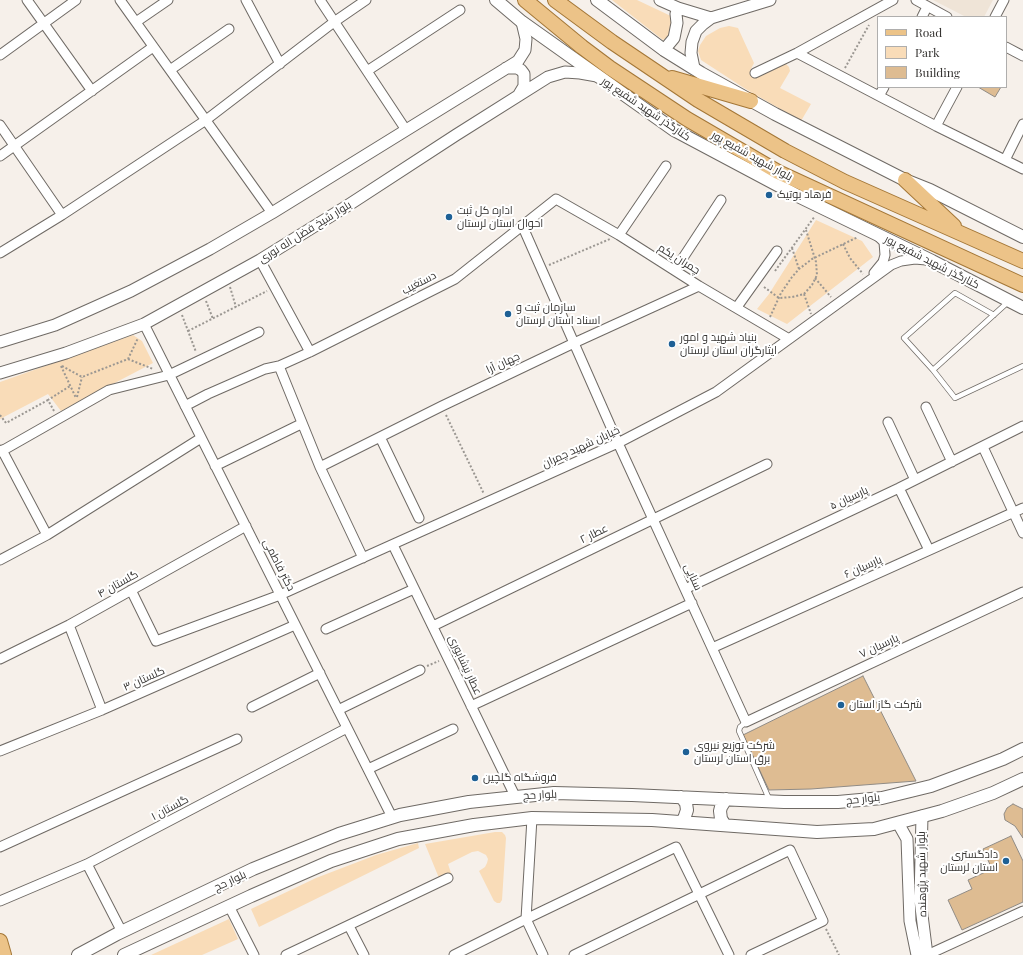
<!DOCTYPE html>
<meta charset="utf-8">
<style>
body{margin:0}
#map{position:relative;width:1023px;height:955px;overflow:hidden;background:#f6f0ea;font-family:"Playfair Display",serif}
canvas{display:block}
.legend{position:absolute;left:877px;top:16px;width:130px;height:72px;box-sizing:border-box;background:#fff;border:1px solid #afaead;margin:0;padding:5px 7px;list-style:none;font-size:12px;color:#363432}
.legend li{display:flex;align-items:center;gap:8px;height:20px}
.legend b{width:20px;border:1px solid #afaead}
</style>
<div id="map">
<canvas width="1023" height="955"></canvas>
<ul class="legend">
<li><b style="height:5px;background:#ecc388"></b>Road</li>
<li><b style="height:11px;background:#f9dcb8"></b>Park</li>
<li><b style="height:11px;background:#debc92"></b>Building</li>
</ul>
</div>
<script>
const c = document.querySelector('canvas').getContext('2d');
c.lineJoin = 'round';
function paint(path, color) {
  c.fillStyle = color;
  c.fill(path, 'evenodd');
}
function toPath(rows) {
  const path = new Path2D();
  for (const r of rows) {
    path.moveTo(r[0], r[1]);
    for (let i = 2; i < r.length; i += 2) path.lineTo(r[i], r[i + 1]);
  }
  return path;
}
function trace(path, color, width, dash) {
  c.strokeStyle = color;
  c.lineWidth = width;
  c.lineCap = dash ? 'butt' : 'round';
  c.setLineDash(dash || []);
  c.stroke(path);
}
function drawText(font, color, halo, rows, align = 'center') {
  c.font = font + ' "Playfair Display",Cairo,serif';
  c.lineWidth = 4;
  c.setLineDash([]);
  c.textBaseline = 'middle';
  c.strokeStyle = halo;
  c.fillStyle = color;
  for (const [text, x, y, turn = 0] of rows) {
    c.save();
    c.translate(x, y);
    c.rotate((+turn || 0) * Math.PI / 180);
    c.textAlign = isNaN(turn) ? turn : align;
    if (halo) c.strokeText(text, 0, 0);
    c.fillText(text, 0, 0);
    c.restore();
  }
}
paint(toPath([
 [933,0,993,0,984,17,966,17]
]), '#efe4d7');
paint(toPath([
 [612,0,637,0,673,17,670,35,663,40],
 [729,26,738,28,754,63,750,71,756,78,779,65,786,64,789,67,790,71,780,88,811,104,801,121,744,88,701,60,698,51,700,45,706,36,720,28],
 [816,220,862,241,873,257,787,324,757,309,769,294],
 [133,335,142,341,153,363,61,411,48,394,0,419,0,382],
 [495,832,502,832,505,835,506,838,502,900,500,903,497,903,494,901,479,871,485,867,487,863,488,859,486,855,478,851,472,852,448,864,451,873,439,878,425,844],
 [418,843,419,848,259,927,251,909,316,878,376,855],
 [229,919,238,939,202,955,151,955]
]), '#f9dcb8');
const building = toPath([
 [978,87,1001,87,995,97,978,87],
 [863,676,916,781,811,789,769,790,743,735,863,676],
 [1013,804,1023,809,1023,838,1015,826,1005,820,1004,814,1007,808,1013,804],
 [1011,836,1023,861,1023,902,962,930,948,900,972,889,968,880,992,869,983,849,1011,836]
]);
paint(building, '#debc92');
trace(building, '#908b85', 1);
const service = toPath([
 [1008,302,933,370,955,398,1023,366],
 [933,370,904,338,955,293,994,315],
 [746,722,740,727,739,731,770,801]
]);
const minor = toPath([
 [27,0,92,91],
 [120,0,272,213],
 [246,0,280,64],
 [320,0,406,130],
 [916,0,947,17],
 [922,17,927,7],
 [995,17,1004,0],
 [136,22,168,0],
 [1006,47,1023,56],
 [797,53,936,126,1023,169],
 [0,55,76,0],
 [170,70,229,29],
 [367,71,460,10],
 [755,73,797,53,893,0],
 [879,96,884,87],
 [0,125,62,215],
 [936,126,957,87],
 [0,156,153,47],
 [1005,160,1023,124],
 [522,225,618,443,746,722,1023,592],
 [619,235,666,166],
 [0,253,62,215,206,120,334,22,366,0],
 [260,260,310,352],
 [675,270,721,200],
 [874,273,883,262,885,255,884,242,878,236],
 [737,307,777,251],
 [144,324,392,817],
 [279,366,320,467,363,558],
 [185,406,208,394,265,369,279,366,310,352,455,279,556,199,619,235,699,286,789,339],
 [926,407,952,462],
 [888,422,915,480],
 [380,437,419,518],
 [983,447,1023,533],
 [2,450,47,535],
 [0,452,109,390,169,375,259,332],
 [215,466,301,424],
 [320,467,442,406,574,343,699,286],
 [899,488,929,550],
 [393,545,515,796],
 [0,560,47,535,201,438],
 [685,589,899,488,1023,426],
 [131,590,156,641,280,595,618,443,716,392,891,265,901,261,915,259,926,260],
 [69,625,102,710],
 [433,626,767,464],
 [326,629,414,589],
 [712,648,1023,508],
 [0,659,69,625,246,526],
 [471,706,692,603],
 [252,707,320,673],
 [338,710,420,670],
 [0,751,102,710,295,625],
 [368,769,453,729],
 [532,818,526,919,543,955],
 [0,847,237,739],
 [87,864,122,932],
 [0,901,87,864,347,728],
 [229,906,254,955],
 [349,926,364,955],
 [286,955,448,878],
 [454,955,526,919,676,847,729,955],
 [574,955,790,850,823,921,751,955],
 [927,955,1023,911]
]);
const tertiary = toPath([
 [660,0,678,8,711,18,770,0],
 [664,50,674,38,677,23,676,14,678,8],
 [506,68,517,68,521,70,524,74,524,86,518,96],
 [694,68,691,53,692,42,696,31,703,24,711,18],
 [0,342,55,325,131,291,210,249,272,213,518,61,525,50,526,39,522,22],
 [0,373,66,353,144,324,260,260,347,206,456,135,548,77,565,72,580,73,597,76],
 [922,816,920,899,927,955],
 [898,823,907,839,910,921,917,955]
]);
const secondary = toPath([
 [496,0,522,22,674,130,800,197,932,261,1023,308],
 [597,0,664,50,701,73,775,114,905,180,930,190,1023,237],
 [680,822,684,819,687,810,686,803,681,797],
 [725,825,721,819,720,811,721,807,726,799],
 [78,955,117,934,253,869,339,834,400,815,469,802,554,793,632,795,784,802,838,802,882,798,931,786,1003,759,1023,749],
 [124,955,251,896,331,861,398,839,474,825,532,818,652,820,817,832,874,829,942,811,993,793,1023,779]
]);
const primary = toPath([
 [525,0,582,47,610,68,687,119,778,172,1023,285],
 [555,0,612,42,698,100,785,151,845,182,1023,261],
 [672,78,751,101],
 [905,180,954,226],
 [0,941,4,955]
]);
trace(service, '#6f6a65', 6);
trace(minor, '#6f6a65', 11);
trace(tertiary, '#6f6a65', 13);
trace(secondary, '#6f6a65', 14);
trace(primary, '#a47737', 16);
trace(toPath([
 [845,68,869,25],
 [843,244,850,258,863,274],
 [792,248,799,269],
 [549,265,610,239],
 [775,271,815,216],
 [815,278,831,297],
 [230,287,236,307],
 [764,287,779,298,792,297,804,294,812,285,817,275,816,262,806,230],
 [804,294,811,314],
 [206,301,213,319],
 [182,315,196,352],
 [770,317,781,293,792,277,799,269,812,259,858,237],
 [188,331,267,291],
 [128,359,153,369],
 [61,366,76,398],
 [62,366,82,377,128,359,138,338],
 [77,397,82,377],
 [54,411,48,400,70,386],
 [0,415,6,423,48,400],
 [446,415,484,494],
 [427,666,439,661],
 [826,929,839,955]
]), '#9b9792', 2, [2, 2]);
trace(service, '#fff', 4.5);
trace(minor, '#fff', 9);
trace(tertiary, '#fff', 11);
trace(secondary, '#fff', 12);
trace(primary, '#ecc388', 14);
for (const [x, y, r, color] of [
 [769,195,4,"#1e6095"],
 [449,217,4,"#1e6095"],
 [508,314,4,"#1e6095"],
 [672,344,4,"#1e6095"],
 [841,705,4,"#1e6095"],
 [686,752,4,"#1e6095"],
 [475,778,4,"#1e6095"],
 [1006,861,4,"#1e6095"]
]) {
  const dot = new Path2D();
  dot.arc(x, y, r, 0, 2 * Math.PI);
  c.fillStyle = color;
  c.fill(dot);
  trace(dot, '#fff', 1.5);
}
drawText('11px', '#363432', '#fff', [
 ["کنارگذر شهید شفیع پور",646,109,34],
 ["بلوار شهید شفیع پور",752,156,29],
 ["بلوار شیخ فضل اله نوری",305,232,-32],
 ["چمران یکم",679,259,32],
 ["کنارگذر شهید شفیع پور",932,262,27],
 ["دستغیب",419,283,-27],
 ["جهان آرا",503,363,-25],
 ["خیابان شهید چمران",581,447,-25],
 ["پارسیان ۵",849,498,-25],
 ["عطار ۲",594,534,-26],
 ["دکتر فاطمی",279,565,63],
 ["پارسیان ۶",863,567,-24],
 ["سنایی",693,577,65],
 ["گلستان ۴",118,584,-29],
 ["پارسیان ۷",879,646,-25],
 ["عطار نیشابوری",465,665,65],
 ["گلستان ۳",144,679,-24],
 ["بلوار حج",540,795,-3],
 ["بلوار حج",863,799,-6],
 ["گلستان ۱",170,808,-28],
 ["بلوار شهید پژوهنده",922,874,-91],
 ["بلوار حج",230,881,-25]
]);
drawText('11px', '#363432', '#fff', [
 ["فرهاد بوتیک",777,195],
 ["اداره کل ثبت",457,211],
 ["احوال استان لرستان",457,224],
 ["سازمان ثبت و",516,308],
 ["اسناد استان لرستان",516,321],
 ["بنیاد شهید و امور",680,338],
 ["ایثارگران استان لرستان",680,351],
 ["شرکت گاز استان",849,705],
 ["شرکت توزیع نیروی",694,746],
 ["برق استان لرستان",694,759],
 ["فروشگاه گلچین",483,778],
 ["دادگستری",998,855,"right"],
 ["استان لرستان",998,868,"right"]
], 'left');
</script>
